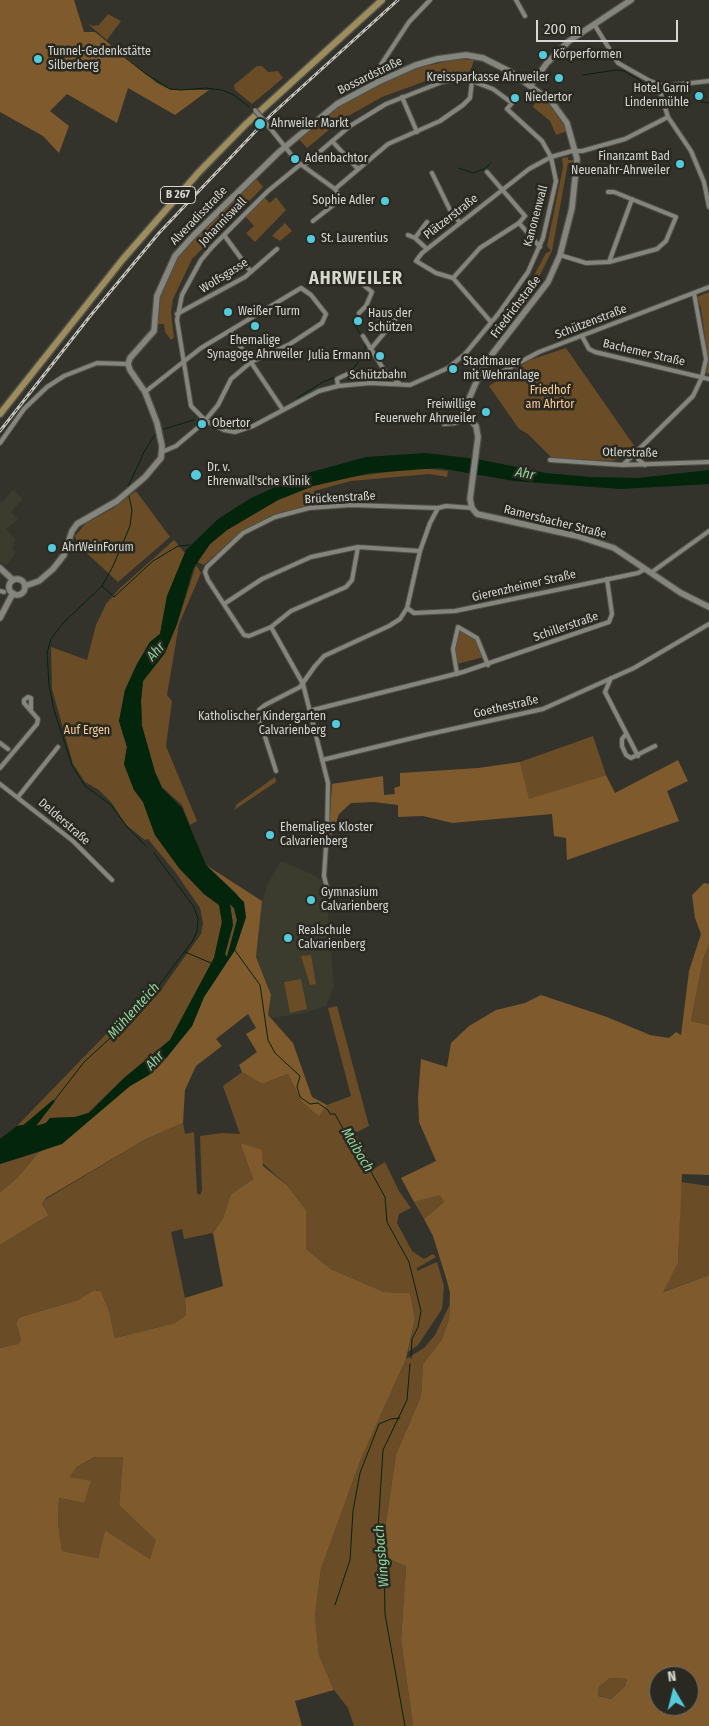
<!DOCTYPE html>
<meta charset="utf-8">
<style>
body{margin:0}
#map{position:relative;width:709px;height:1726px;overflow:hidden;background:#33332c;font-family:"Fira Sans Condensed",sans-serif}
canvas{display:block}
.north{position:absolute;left:649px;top:1666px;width:50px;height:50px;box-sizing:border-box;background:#292922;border:1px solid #6f6f69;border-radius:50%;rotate:352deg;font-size:14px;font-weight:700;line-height:20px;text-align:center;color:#d7d7d3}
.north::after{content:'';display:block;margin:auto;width:18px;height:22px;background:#53cbdb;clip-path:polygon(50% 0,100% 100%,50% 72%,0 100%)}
.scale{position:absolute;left:536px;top:20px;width:142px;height:22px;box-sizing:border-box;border:2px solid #d7d7d3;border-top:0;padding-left:6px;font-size:15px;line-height:18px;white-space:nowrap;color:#d7d7d3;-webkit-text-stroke:4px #292922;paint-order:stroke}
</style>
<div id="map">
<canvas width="709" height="1726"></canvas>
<div class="north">N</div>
<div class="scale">200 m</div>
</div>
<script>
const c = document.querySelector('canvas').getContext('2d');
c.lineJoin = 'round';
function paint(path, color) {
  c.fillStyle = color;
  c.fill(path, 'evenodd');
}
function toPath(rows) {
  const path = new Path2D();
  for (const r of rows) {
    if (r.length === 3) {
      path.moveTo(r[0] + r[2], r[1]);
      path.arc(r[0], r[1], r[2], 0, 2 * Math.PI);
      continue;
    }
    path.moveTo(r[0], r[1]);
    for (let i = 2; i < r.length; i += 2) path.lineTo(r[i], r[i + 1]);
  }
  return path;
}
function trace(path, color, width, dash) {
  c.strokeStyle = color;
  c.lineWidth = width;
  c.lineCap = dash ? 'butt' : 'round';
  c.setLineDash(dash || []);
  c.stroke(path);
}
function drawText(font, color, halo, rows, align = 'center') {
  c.font = font + ' "Fira Sans Condensed",sans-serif';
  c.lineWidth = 5;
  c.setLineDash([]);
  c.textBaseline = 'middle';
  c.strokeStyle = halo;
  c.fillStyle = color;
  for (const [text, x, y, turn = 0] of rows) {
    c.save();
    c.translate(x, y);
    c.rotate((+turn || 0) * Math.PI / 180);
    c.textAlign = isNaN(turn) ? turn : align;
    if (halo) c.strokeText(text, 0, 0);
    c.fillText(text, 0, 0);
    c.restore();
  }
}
paint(toPath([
 [13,490,23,499,11,512,18,519,6,529,15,539,12,550,16,552,7,565,0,562,0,502,2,503],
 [281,861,312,874,321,880,328,913,334,986,326,1006,300,1014,272,1018,267,1015,271,995,256,957,262,901,268,884]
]), '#3b3c2e');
paint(toPath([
 [108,14,121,21,107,40,88,24,93,26,99,25],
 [458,59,474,60,470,72,457,72,434,78,382,97,341,120,307,148,298,138,338,106,374,86,417,68],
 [257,66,262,66,268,72,278,71,283,78,252,104,235,90,234,85],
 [538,95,554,109,567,131,556,135,550,121,533,107],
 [568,157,568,160,575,160,575,163,568,163,552,251,540,275,526,295,532,299,519,312,509,309,532,279,546,253,551,251,547,246,563,167,562,158],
 [254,176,263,187,192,259,173,299,171,312,174,338,171,340,165,332,164,324,157,324,159,297,177,257],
 [264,197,270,203,276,197,286,210,255,242,246,233,254,226,245,216],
 [285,223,292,231,280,241,272,236],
 [709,292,709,374,706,373,708,358,701,308,697,297],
 [566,348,635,447,621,458,611,461,552,458,528,434,519,429,489,386,530,360],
 [420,468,448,471,447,477,429,474,351,481,314,491,317,505,274,514,241,532,204,565,197,562,210,544,227,530,278,500,313,486,350,477],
 [136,491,170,537,118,582,78,545,75,536,86,523,112,509],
 [174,540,185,553,167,596,160,634,150,642,137,664,125,690,119,721,127,747,124,764,134,790,143,802,155,835,179,868,204,894,219,905,222,922,214,958,170,1040,124,1078,88,1113,75,1117,50,1118,46,1123,36,1126,54,1102,53,1100,23,1125,17,1126,109,1031,121,1025,129,1026,161,990,201,934,203,923,200,908,176,873,148,839,145,840,125,824,112,803,99,790,85,782,73,764,52,689,51,647,87,660,96,625,106,604,119,589],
 [196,565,201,573,179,624,167,695,172,701,166,746,197,821,190,825,182,805,162,787,155,772,142,726,141,701,143,681,165,653,177,624],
 [461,629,476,639,484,657,457,664,454,652,456,640],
 [593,736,606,775,528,800,520,762],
 [275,777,276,782,234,810,237,804],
 [230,904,234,908,237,920,227,957,225,954,233,925],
 [709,944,709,1025,691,1021,703,960],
 [311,955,316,984,310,985,301,956],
 [301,979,307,1009,290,1013,284,982],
 [337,1006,369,1126,355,1133,374,1169,385,1162,399,1191,411,1208,399,1214,397,1223,412,1251,424,1259,433,1254,436,1257,417,1268,417,1271,437,1262,444,1286,442,1309,418,1345,408,1352,415,1319,410,1293,384,1292,331,1269,306,1249,306,1210,287,1185,240,1143,253,1179,231,1194,223,1218,213,1233,184,1239,182,1229,171,1232,185,1298,186,1315,175,1323,115,1338,109,1311,101,1291,94,1290,78,1300,20,1317,16,1323,21,1339,19,1345,0,1348,0,1245,49,1215,42,1204,46,1199,146,1139,183,1123,185,1134,194,1132,197,1193,200,1195,202,1190,200,1136,222,1133,240,1134,223,1086,242,1072,262,1084,288,1074,301,1101,319,1115,327,1105,351,1096,328,1008],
 [39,1152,17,1178,0,1192,0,1164],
 [681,1182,709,1186,709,1275,662,1292,678,1263],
 [440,1194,444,1202,424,1219,414,1202],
 [449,1306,449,1319,442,1339,423,1364,421,1396,396,1454,381,1556,406,1566,401,1640,413,1726,354,1726,348,1708,334,1690,319,1655,315,1616,321,1569,361,1459,406,1359,424,1348,435,1335],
 [96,1457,123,1457,119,1505,157,1540,150,1559,105,1530,98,1558,62,1551,58,1523,59,1498,84,1503,68,1477,77,1467],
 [610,1678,627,1679,625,1686,611,1699,598,1696,599,1687]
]), '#6a4c27');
paint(toPath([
 [0,0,74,0,84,32,95,32,157,83,171,90,209,90,175,115,128,88,117,123,67,94,50,111,69,126,59,153,43,136,0,112],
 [678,760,688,781,667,791,679,821,567,860,566,838,554,836,552,814,452,823,423,816,398,817,398,805,374,802,351,803,339,814,331,836,329,830,332,784,383,776,384,795,395,794,394,788,400,786,400,773,478,768,520,762,529,799,606,775,615,793],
 [206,865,262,901,256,957,271,995,268,1015,293,1043,312,1097,327,1105,319,1116,301,1101,288,1074,262,1084,242,1072,239,1065,257,1052,246,1034,256,1028,248,1014,216,1039,222,1046,196,1066,185,1090,183,1123,146,1139,46,1198,42,1204,49,1215,0,1245,0,1192,17,1178,39,1152,62,1143,130,1086,149,1075,167,1057,192,1026,204,997,235,950,246,917,237,894],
 [704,883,709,884,709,944,703,960,691,1021,709,1025,709,1175,682,1174,678,1263,663,1292,709,1275,709,1726,413,1726,401,1640,406,1566,381,1556,396,1454,421,1396,423,1364,442,1339,449,1319,450,1293,447,1281,433,1236,424,1219,444,1202,440,1195,414,1202,401,1178,436,1161,419,1122,418,1097,421,1059,447,1067,451,1043,469,1026,496,1010,525,1003,541,995,607,1017,650,1035,669,1038,676,1032,681,1035,689,971,701,934,695,918,692,895],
 [659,1676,689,1676,689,1706,659,1706],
 [610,1678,627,1679,625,1686,611,1699,598,1696,599,1687],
 [240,1143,262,1150,263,1166,287,1185,306,1210,306,1249,331,1269,384,1292,410,1293,415,1319,406,1359,361,1459,321,1569,315,1616,319,1655,334,1690,295,1701,302,1726,0,1726,0,1348,19,1344,21,1339,16,1323,20,1317,78,1300,94,1290,101,1291,109,1311,115,1338,175,1323,186,1315,185,1298,223,1286,213,1233,223,1218,231,1194,253,1179],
 [95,1457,123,1457,119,1505,156,1540,150,1559,105,1530,98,1558,62,1551,58,1523,59,1498,84,1503,91,1481,69,1477,77,1467]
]), '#7e5a2d');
paint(toPath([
 [425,453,477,459,546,473,590,477,638,478,709,470,709,484,620,489,514,481,439,468,370,473,313,486,278,500,227,530,210,544,193,569,177,624,165,653,143,681,141,701,142,726,155,772,162,788,182,808,206,865,244,902,246,917,235,950,204,997,192,1026,167,1057,149,1075,130,1086,62,1144,0,1164,0,1139,17,1126,24,1125,53,1100,55,1101,36,1126,46,1123,50,1118,75,1117,89,1113,124,1078,170,1040,214,958,222,922,219,905,204,894,179,868,155,835,143,802,134,790,124,764,127,747,119,721,125,690,137,664,150,642,160,634,167,596,186,550,218,519,251,498,304,474,366,457],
 [230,904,234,908,237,920,227,957,225,954,233,925]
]), '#03250c');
trace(toPath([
 [114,49,146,74,170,89,181,90,206,88,222,90,234,95,249,107],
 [583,75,616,70,624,71,651,87],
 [663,95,680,99],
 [701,102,709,103],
 [459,168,473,173,484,169,491,163],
 [353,323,362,336],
 [365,349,365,342],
 [353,369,362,357],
 [297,398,323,382,341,375],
 [218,425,228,429],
 [244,427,281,409],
 [164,429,194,420],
 [127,489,144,452,156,433],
 [129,496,132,510,130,526,113,566,102,586,63,623,51,639,47,653,49,685,54,710,72,765,85,786,111,805,128,828,145,845],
 [102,586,114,597,153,561,178,546,190,545],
 [234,949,260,985,268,1040,275,1053,300,1076,297,1087,300,1097,310,1104,318,1103,328,1110,330,1114,335,1114,358,1156,370,1170,385,1197,387,1222,409,1262,421,1311,418,1327,412,1339,411,1358],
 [185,952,211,963],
 [54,1101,84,1062,131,1019,157,988,192,942,197,931,198,919,194,907,154,853],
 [335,1605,350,1560,353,1511,360,1473,379,1424,391,1419,400,1418],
 [405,1726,385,1614,384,1548,378,1529,383,1450,407,1400,410,1364]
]), '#03250c', 1);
trace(toPath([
 [380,319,386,324]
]), '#4c4c45', 4, [4, 2]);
const street = toPath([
 [516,0,525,16],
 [594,24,618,63,650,81,664,86,709,81],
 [378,82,376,76,380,66,409,22,430,0],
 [658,85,668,117,691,151,704,182,709,207],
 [402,97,417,132],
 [270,128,294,158],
 [332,141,358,169],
 [296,161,335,189,339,196,336,203,313,221],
 [301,164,268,191,212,247,201,260,182,295,177,320,191,406,206,421,224,430,235,432,253,426,319,391,338,386,370,383,410,385,448,368,465,354,499,313,528,272,543,238,556,181,551,157,542,141,507,109,512,103,493,89,472,81,458,79,442,82,386,104,350,126,303,166],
 [432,173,450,210,460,223],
 [335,189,388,144,440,121,463,105,470,98,472,81],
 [427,222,415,238,427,249],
 [519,223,540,247],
 [224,235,251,272],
 [408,235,415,238],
 [560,255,586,263,609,262,657,249,666,241,676,217,614,192,608,192],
 [609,262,632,199],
 [453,278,480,248,519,223,525,216,487,172],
 [361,283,372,292,366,306],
 [359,313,366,306,380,319],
 [177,314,245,277,277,249],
 [491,322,453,278,436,273,416,261,422,253,529,169,551,157,572,151,582,151,625,139,668,117],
 [230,331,283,410],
 [363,336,384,370,400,384],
 [582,336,589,349,595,352,709,379],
 [365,356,395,320],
 [469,360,479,376],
 [481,372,492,375,500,373,539,352,709,287],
 [338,386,337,379,354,371],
 [145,392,201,348,301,288,311,295,326,314,322,323,290,344,251,362,231,379,218,405,203,423],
 [444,424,456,423,467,418],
 [0,443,24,409,47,387,64,376,97,363,128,364],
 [637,451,638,459,645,465],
 [162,452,176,446,201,425],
 [550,460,623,465,709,462],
 [623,465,693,396,702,377,706,359,694,293],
 [652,572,709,531],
 [0,591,4,592],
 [224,604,262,579,311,557,358,547,420,551],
 [407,608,414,613,455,611,638,573,645,569],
 [271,627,249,636,244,635,208,580,205,572,207,567,243,533,275,517,309,508,351,505,438,508,446,506,472,508],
 [271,627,303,684,328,783,327,831,324,876,327,888],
 [271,627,291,611,346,587,352,580,358,547],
 [457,674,453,649,458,627,477,638,488,665],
 [611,678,605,692,638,756],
 [309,711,463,672,609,622,612,614,607,579],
 [626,734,622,739,622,746,626,755,631,758,655,746],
 [0,743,8,749],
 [322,760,425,735,543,709,634,668,709,624],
 [0,768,37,724,38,719,24,703,24,700,28,697,31,698,31,711],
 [276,771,259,718,259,710,265,705,300,687,315,666,324,656,389,626,400,619,407,608,420,551,430,523,438,508],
 [0,784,73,841,112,880],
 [18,797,58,747]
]);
const secondary = toPath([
 [531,85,547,63,569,41,631,0],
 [0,568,13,580],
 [17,587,8],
 [25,586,39,581,53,569,64,555,72,531,77,524,117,501,145,477,161,458,162,446,157,423,145,392,130,370,128,364,130,358,154,331,157,296,175,256,193,236,279,152,337,104,378,82,416,65,437,59,466,55,483,58,509,71,551,101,567,123,577,159,572,208,560,255,548,282,493,353,479,376,468,401,465,415,476,426,478,437,470,499,472,508,477,514,577,536,614,548,681,593,709,607],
 [0,618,13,593]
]);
const primary = toPath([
 [0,414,123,259,199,172,245,125,382,0]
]);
trace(street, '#505049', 6);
trace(secondary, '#505049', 8);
trace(primary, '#505049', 9);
trace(street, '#84857c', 4);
trace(secondary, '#84857c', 5.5);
trace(primary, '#9d8d5d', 6);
const rail = toPath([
 [0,431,91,315,159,233,272,114,398,0]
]);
trace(rail, '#c3c3bf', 3);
trace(rail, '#292922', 1, [4]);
const streetBridge = toPath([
 [255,110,270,128]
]);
trace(streetBridge, '#505049', 6, []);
trace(streetBridge, '#84857c', 4);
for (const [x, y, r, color] of [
 [543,55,5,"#53cbdb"],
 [38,59,5,"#53cbdb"],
 [559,78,5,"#53cbdb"],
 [699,96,5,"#53cbdb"],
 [515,98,5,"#53cbdb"],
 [260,124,6,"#53cbdb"],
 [295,159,5,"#53cbdb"],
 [680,164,5,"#53cbdb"],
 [385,201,5,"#53cbdb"],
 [311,239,5,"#53cbdb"],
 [228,312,5,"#53cbdb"],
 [358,321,5,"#53cbdb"],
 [255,326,5,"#53cbdb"],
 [380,356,5,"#53cbdb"],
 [453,369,5,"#53cbdb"],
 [486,412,5,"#53cbdb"],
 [202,424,5,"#53cbdb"],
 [196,475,6,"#53cbdb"],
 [52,548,5,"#53cbdb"],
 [336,724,5,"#53cbdb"],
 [270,835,5,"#53cbdb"],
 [311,900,5,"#53cbdb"],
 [288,938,5,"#53cbdb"]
]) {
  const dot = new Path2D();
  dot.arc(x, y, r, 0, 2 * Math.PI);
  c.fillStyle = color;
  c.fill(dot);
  trace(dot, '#292922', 2);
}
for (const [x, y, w] of [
 [178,195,35]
]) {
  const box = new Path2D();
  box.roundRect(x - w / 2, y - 8.5, w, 17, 4);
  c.fillStyle = '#292922';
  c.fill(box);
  trace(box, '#d7d7d3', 1);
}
drawText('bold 11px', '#d7d7d3', null, [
 ["B 267",178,195]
]);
drawText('12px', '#d7d7d3', '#292922', [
 ["Tunnel-Gedenkstätte",48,52],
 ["Silberberg",48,66],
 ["Körperformen",553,55],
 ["Kreissparkasse Ahrweiler",549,78,"right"],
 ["Hotel Garni",689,89,"right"],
 ["Lindenmühle",689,103,"right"],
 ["Niedertor",525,98],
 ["Ahrweiler Markt",271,124],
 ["Finanzamt Bad",670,157,"right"],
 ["Neuenahr-Ahrweiler",670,171,"right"],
 ["Adenbachtor",305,159],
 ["Sophie Adler",375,201,"right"],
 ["St. Laurentius",321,239],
 ["Weißer Turm",238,312],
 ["Haus der",368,314],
 ["Schützen",368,328],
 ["Ehemalige",255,341,"center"],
 ["Synagoge Ahrweiler",255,355,"center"],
 ["Julia Ermann",370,356,"right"],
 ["Stadtmauer",463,362],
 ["mit Wehranlage",463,376],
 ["Freiwillige",476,405,"right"],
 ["Feuerwehr Ahrweiler",476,419,"right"],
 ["Obertor",212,424],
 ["Dr. v.",207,468],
 ["Ehrenwall'sche Klinik",207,482],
 ["AhrWeinForum",62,548],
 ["Katholischer Kindergarten",326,717,"right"],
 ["Calvarienberg",326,731,"right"],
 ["Ehemaliges Kloster",280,828],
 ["Calvarienberg",280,842],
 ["Gymnasium",321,893],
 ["Calvarienberg",321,907],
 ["Realschule",298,931],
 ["Calvarienberg",298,945]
], 'left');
drawText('12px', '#d7d7d3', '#292922', [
 ["Bossardstraße",370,76,-26],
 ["Alveradisstraße",199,216,-46],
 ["Kanonenwall",536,216,-75],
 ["Plätzerstraße",451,217,-38],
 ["Johanniswall",223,222,-46],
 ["Wolfsgasse",224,276,-32],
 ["Friedrichstraße",516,307,-53],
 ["Schützenstraße",591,322,-21],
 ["Bachemer Straße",644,353,13],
 ["Schützbahn",378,375,-1],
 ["Otlerstraße",630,453,1],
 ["Brückenstraße",340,498,-3],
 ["Ramersbacher Straße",555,522,14],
 ["Gierenzheimer Straße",524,586,-13],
 ["Schillerstraße",566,627,-19],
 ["Goethestraße",506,707,-13],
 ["Delderstraße",64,822,41]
]);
drawText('12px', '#f8ca95', '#292922', [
 ["Friedhof",550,391],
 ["am Ahrtor",550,405],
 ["Auf Ergen",87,731]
]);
drawText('italic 14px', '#8dd399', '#292922', [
 ["Ahr",525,474,11],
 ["Ahr",156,652,-48],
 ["Mühlenteich",134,1011,-48],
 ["Ahr",155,1061,-47],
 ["Maibach",357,1150,59],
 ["Wingsbach",382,1556,-95]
]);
c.letterSpacing = '1px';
drawText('bold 18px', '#d5d6cc', '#292922', [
 ["AHRWEILER",356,279]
]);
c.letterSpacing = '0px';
</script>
